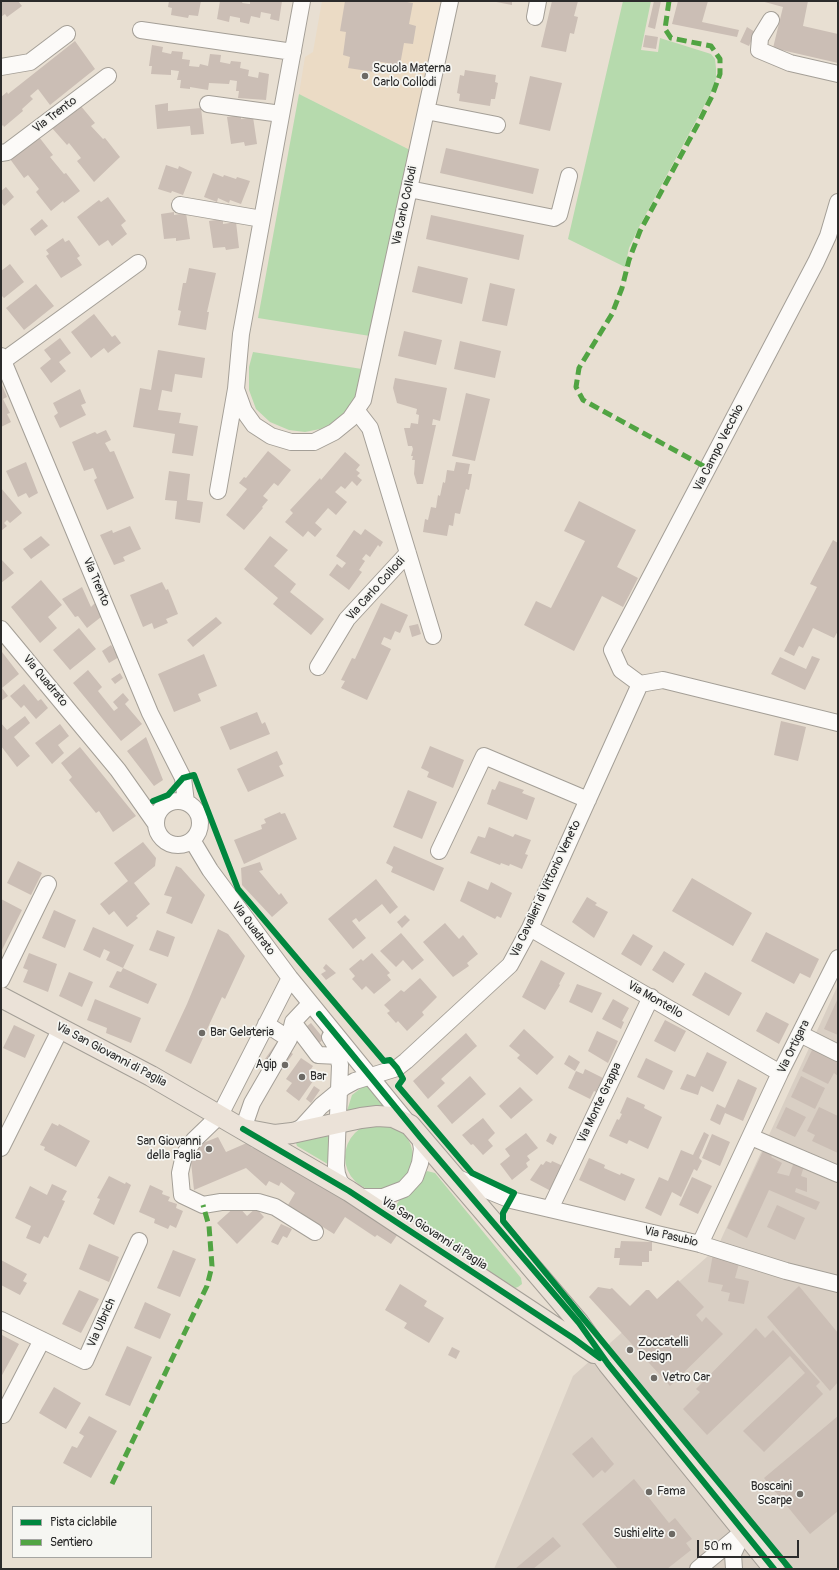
<!DOCTYPE html>
<style>
body{margin:0}
#map{position:relative;width:839px;height:1570px;overflow:hidden;background:#e8dfd2;font-family:Pangolin,sans-serif}
canvas{display:block}
.frame{position:absolute;inset:0;border:2px solid #2b2b2b;pointer-events:none}
.legend{position:absolute;left:12px;top:1506px;width:140px;height:52px;box-sizing:border-box;background:#f6f6f2;border:1px solid #a5a5a2;margin:0;padding:5px 7px;list-style:none;font-size:12px;color:#2b2b2b}
.legend li{display:flex;align-items:center;gap:8px;height:20px}
.legend b{width:20px;border:1px solid #a5a5a2}
.scale{position:absolute;left:697px;top:1540px;width:102px;height:18px;box-sizing:border-box;border:2px solid #2b2b2b;border-top:0;padding-left:5px;font-size:12px;line-height:14px;white-space:nowrap;color:#2b2b2b;-webkit-text-stroke:3px #f6f6f2;paint-order:stroke}
</style>
<div id="map">
<canvas width="839" height="1570"></canvas>
<div class="frame"></div>
<ul class="legend">
<li><b style="height:5px;background:#00873e"></b>Pista ciclabile</li>
<li><b style="height:5px;background:#51a443"></b>Sentiero</li>
</ul>
<div class="scale">50 m</div>
</div>
<script>
const c = document.querySelector('canvas').getContext('2d');
c.lineJoin = 'round';
function paint(path, color) {
  c.fillStyle = color;
  c.fill(path, 'evenodd');
}
function toPath(rows) {
  const path = new Path2D();
  for (const r of rows) {
    if (r.length === 3) {
      path.moveTo(r[0] + r[2], r[1]);
      path.arc(r[0], r[1], r[2], 0, 2 * Math.PI);
      continue;
    }
    path.moveTo(r[0], r[1]);
    for (let i = 2; i < r.length; i += 2) path.lineTo(r[i], r[i + 1]);
  }
  return path;
}
function trace(path, color, width, dash) {
  c.strokeStyle = color;
  c.lineWidth = width;
  c.lineCap = dash ? 'butt' : 'round';
  c.setLineDash(dash || []);
  c.stroke(path);
}
function drawText(font, color, halo, rows, align = 'center') {
  c.font = font + ' Pangolin,sans-serif';
  c.lineWidth = 3.5;
  c.setLineDash([]);
  c.textBaseline = 'middle';
  c.strokeStyle = halo;
  c.fillStyle = color;
  for (const [text, x, y, turn = 0] of rows) {
    c.save();
    c.translate(x, y);
    c.rotate((+turn || 0) * Math.PI / 180);
    c.textAlign = isNaN(turn) ? turn : align;
    if (halo) c.strokeText(text, 0, 0);
    c.fillText(text, 0, 0);
    c.restore();
  }
}
paint(toPath([
 [322,1,446,1,420,115,414,119,411,132,415,136,412,151,299,94,305,57,313,52]
]), '#ebdbc5');
paint(toPath([
 [838,985,838,1569,494,1569,573,1376,717,1248]
]), '#d9cfc4');
paint(toPath([
 [623,1,651,1,641,50,658,52,660,38,711,54,715,59,716,68,716,79,712,91,639,227,629,248,625,267,568,239],
 [299,94,412,151,370,336,258,318],
 [253,352,362,369,355,398,348,412,335,422,320,429,305,432,289,430,270,422,256,409,249,390,249,367],
 [372,1084,396,1111,346,1114,352,1095,361,1088],
 [379,1157,34],
 [331,1135,331,1166,297,1146,296,1143,300,1140],
 [427,1171,435,1173,521,1278,522,1284,518,1287,515,1288,398,1211,396,1206,400,1199,412,1191]
]), '#b6daad');
paint(toPath([
 [1,1,18,1,22,6,7,17,5,14,1,17],
 [169,1,201,1,198,16,189,15,188,18,171,15,172,8,168,7],
 [220,1,243,1,242,3,250,4,250,1,282,1,279,21,270,19,271,14,261,12,260,18,251,16,249,24,240,22,240,18,230,16,229,22,217,19],
 [345,1,401,1,413,3,409,24,416,26,413,44,404,43,400,65,375,61,374,72,348,68,350,57,343,55,346,32,340,31],
 [491,1,512,1,512,5],
 [552,1,578,1,574,16,578,17,574,34,570,33,566,52,541,47],
 [654,1,661,1,655,29,648,27],
 [678,1,708,1,702,22,739,30,737,37,672,24],
 [761,1,808,1,803,26,838,34,838,63,773,48,783,7],
 [747,27,755,32,749,46,740,42],
 [645,35,658,37,656,49,643,47],
 [75,41,95,69,50,105,38,89,30,96,33,99,22,109,23,111,4,127,3,125,1,127,1,97,7,92,8,94],
 [152,45,163,47,162,52,171,54,172,51,183,52,182,59,190,60,189,66,199,67,200,64,208,66,210,54,221,55,220,62,230,64,231,61,241,62,240,68,249,70,248,76,258,78,259,72,269,74,266,100,238,98,239,91,236,91,237,81,230,80,229,84,209,83,208,90,190,87,190,89,180,88,181,80,177,80,179,71,171,70,171,75,151,74,152,66,149,66],
 [465,70,496,75,495,82,498,83,495,99,491,99,490,106,459,101,460,94,457,93,460,75,464,76],
 [530,76,562,83,550,131,519,124],
 [168,103,168,111,201,108,204,134,191,135,190,126,157,129,155,105],
 [80,105,95,123,91,126,103,139,105,138,120,157,94,182,77,161,81,158,69,143,67,145,52,128],
 [241,115,241,119,253,117,257,144,245,146,244,142,231,144,227,117],
 [39,137,53,155,50,157,64,174,66,173,80,191,64,203,63,201,51,211,36,192,39,189,28,175,24,178,10,159],
 [446,148,539,169,533,194,440,173],
 [166,165,178,169,179,166,192,172,183,195,172,191,171,193,158,189],
 [213,173,223,177,224,175,236,179,237,177,250,181,241,204,230,200,229,203,218,198,217,202,204,197],
 [6,187,14,197,4,206,1,202,1,191],
 [108,197,126,221,121,225,127,234,112,246,108,240,99,246,77,217,99,200,101,202],
 [174,212,174,215,186,213,190,239,176,241,176,238,164,239,161,214],
 [431,215,524,235,519,260,426,239],
 [42,219,48,226,35,236,30,229],
 [223,219,223,224,236,222,239,248,226,250,225,247,213,248,209,221],
 [63,238,65,242,69,240,80,256,77,258,82,265,61,278,46,256,49,254,46,250],
 [10,264,24,282,4,298,1,295,1,271],
 [418,266,468,278,462,304,412,292],
 [189,268,216,273,207,312,209,312,206,330,178,325,181,311,178,310,183,283,186,283],
 [490,283,515,289,507,326,482,321],
 [36,284,54,306,24,330,6,308],
 [94,314,112,337,115,335,121,343,108,353,104,348,91,358,71,332],
 [404,331,442,340,436,365,398,356],
 [60,338,71,353,59,362,66,371,51,383,40,368,51,359,44,350],
 [460,341,501,351,495,378,454,369],
 [158,350,205,358,202,378,175,374,172,392,162,390,158,410,181,413,179,423,198,426,193,456,172,453,175,434,133,427,140,388,151,390],
 [395,378,447,388,440,421,433,419,432,425,436,425,423,484,417,484,414,474,415,460,412,460,413,456,411,456,413,449,412,446,408,446,404,428,410,428,411,423,418,424,419,415,416,414,417,409,397,403,393,388],
 [1,383,7,397,3,399,10,413,7,414,11,422,1,427],
 [80,389,86,403,81,405,86,415,60,428,54,416,58,413,53,403],
 [466,393,490,399,475,461,452,456],
 [106,430,111,440,105,443,110,452,114,451,134,498,107,510,94,480,97,478,93,468,84,471,72,442,95,432,97,434],
 [268,451,291,470,278,486,274,483,263,496,268,500,262,507,263,508,244,530,226,515,247,489,239,483,244,477,246,478],
 [345,452,360,465,356,470,360,473,357,476,362,480,357,486,352,481,345,489,341,486,335,492,347,502,336,515,328,508,315,523,322,529,315,537,308,531,303,537,285,522,293,513,290,510,320,478,321,480],
 [26,462,38,493,29,498,26,493,18,497,6,471],
 [456,462,470,464,468,474,472,474,469,490,466,489,460,514,455,513,453,526,449,525,447,536,423,532,425,519,428,520,431,507,436,508,438,495,440,496,443,482,445,483,447,470,454,471],
 [169,471,190,474,187,500,203,502,200,523,175,519,177,501,165,500],
 [1,488,22,513,10,523,7,520,4,523,7,526,1,531],
 [579,501,636,530,617,567,638,578,623,607,602,596,574,651,524,625,536,601,551,608,585,541,564,531],
 [130,526,141,549,123,557,125,561,114,565,100,535,112,530,113,533],
 [365,529,383,542,380,547,378,545,370,557,366,554,362,559,365,561,359,570,362,572,349,590,329,575,337,564,342,568,346,563,336,556,354,530,361,535],
 [41,536,50,545,31,559,23,549],
 [270,536,288,550,274,566,296,584,290,592,324,619,311,635,273,604,278,598,244,569],
 [833,540,838,543,838,631,834,638,813,628,803,648,799,646,794,656,784,651,817,587,810,584],
 [1,559,14,573,1,583],
 [41,580,62,605,48,617,57,628,40,643,11,607],
 [162,582,166,590,168,589,178,614,166,619,168,623,154,629,152,623,143,627,130,595],
 [82,587,91,607,95,603,101,617,87,628,78,616,75,617,62,599],
 [381,603,408,615,400,633,395,631,391,640,384,637,381,644,391,649,367,700,341,688,345,681,341,680,352,658,355,659],
 [216,617,222,623,193,647,187,640],
 [418,624,421,634,412,637,409,626],
 [79,628,96,649,70,670,53,650],
 [111,645,119,657,109,663,102,651],
 [2,652,19,674,2,688,8,696,1,701],
 [204,654,217,686,198,694,201,701,174,712,158,674],
 [812,656,820,659,805,690,771,674,780,657,806,669],
 [88,670,102,687,98,691,114,711,118,708,113,702,123,693,129,700,125,704,142,724,121,741,73,683],
 [120,673,123,678,115,684,111,679],
 [24,684,38,701,41,699,48,708,36,719,24,705,21,708,10,696],
 [257,712,262,724,265,722,270,734,230,750,220,727],
 [25,716,30,723,14,737,30,756,17,767,1,746,1,723,7,730],
 [781,721,806,727,798,761,774,755],
 [60,724,69,736,58,745,64,753,52,764,35,743],
 [146,737,163,780,154,786,127,751],
 [430,746,464,760,453,788,427,777,429,772,421,768],
 [80,747,136,816,113,832,99,811,96,813,69,780,72,777,61,763],
 [277,751,283,764,279,766,284,776,248,792,237,769],
 [499,781,524,790,522,793,535,798,527,820,487,804,492,789,495,790],
 [408,790,437,802,422,839,393,827],
 [280,812,281,814,285,813,297,839,244,864,234,840,262,829,261,825,266,823,264,819],
 [489,827,513,837,515,834,531,840,525,854,528,855,522,869,510,864,509,866,501,863,500,865,470,853,478,836,485,838],
 [143,842,156,858,155,866,134,883,150,904,136,916,138,918,127,927,114,911,109,915,100,904,128,881,114,863],
 [394,846,444,868,434,891,391,872,393,867,386,863],
 [18,861,42,873,31,895,7,883],
 [260,862,263,870,259,871,279,895,281,893,288,903,272,917,242,885,241,868],
 [176,866,181,868,205,895,192,924,166,913,172,897,164,895],
 [692,878,752,913,733,946,672,911],
 [376,879,398,907,390,914,382,904,359,922,356,918,352,921,366,938,353,949,328,919],
 [468,881,488,890,491,882,512,893,501,918,497,916,495,919,460,901],
 [587,897,597,903,595,905,608,912,594,938,572,922],
 [1,899,22,910,1,952],
 [54,910,76,920,65,948,42,938],
 [405,915,410,920,402,928,397,922],
 [445,923,459,939,463,935,478,954,467,963,469,966,453,977,423,942],
 [93,927,134,945,123,968,106,960,110,952,104,949,100,958,83,950],
 [218,929,228,934,245,956,225,999,222,997,191,1064,165,1051,187,1004],
 [157,930,175,937,168,957,149,950],
 [766,932,819,959,810,978,800,973,794,984,751,961],
 [401,933,424,960,412,970,403,960,396,967,380,951],
 [633,934,653,946,641,966,621,954],
 [664,951,685,964,673,983,652,970],
 [29,953,57,964,48,992,23,982,28,970,23,968],
 [372,953,390,973,387,975,391,980,374,994,366,986,362,990,352,979,355,976,349,969,361,959,363,961],
 [541,960,565,973,559,984,560,985,545,1010,522,997],
 [326,964,336,973,326,980,321,974,326,971,323,968],
 [123,968,157,984,148,1004,109,987,117,971,121,972],
 [69,972,93,982,82,1007,59,996],
 [705,972,742,993,729,1016,692,995],
 [420,978,437,997,422,1012,424,1015,407,1031,398,1021,396,1023,387,1013,390,1011,384,1005,401,990,404,992],
 [577,984,602,993,592,1013,569,1002],
 [838,998,838,1035,824,1029],
 [95,999,141,1018,131,1043,106,1033,107,1028,87,1020],
 [613,999,629,1008,622,1021,624,1022,621,1029,602,1019],
 [766,1012,789,1024,779,1044,756,1031],
 [665,1020,686,1031,675,1052,654,1041],
 [311,1023,324,1039,308,1052,295,1035],
 [14,1025,35,1035,25,1058,3,1048],
 [524,1029,554,1057,537,1075,517,1058,520,1055,509,1046],
 [597,1031,618,1041,608,1063,588,1051],
 [466,1033,477,1046,441,1079,445,1083,428,1099,413,1081],
 [277,1042,293,1054,281,1070,265,1059],
 [813,1048,838,1061,838,1076,834,1073,828,1084,802,1071],
 [707,1052,727,1062,713,1092,701,1086,698,1095,680,1089,687,1074,695,1077],
 [569,1055,580,1062,575,1071,564,1064],
 [301,1058,313,1066,311,1069,318,1074,299,1101,286,1091,292,1083,286,1079],
 [646,1058,673,1071,664,1090,637,1077],
 [585,1069,603,1078,596,1092,594,1091,590,1099,568,1088,576,1071,583,1074],
 [470,1076,486,1094,452,1124,437,1106],
 [801,1076,825,1088,815,1109,791,1097],
 [738,1079,757,1088,743,1121,725,1113,720,1125,710,1120,717,1104,725,1108],
 [314,1086,320,1090,311,1103,306,1099],
 [520,1087,533,1100,511,1119,499,1106],
 [627,1097,645,1105,644,1108,662,1117,648,1149,629,1140,627,1144,609,1136,617,1119,619,1120,622,1114,620,1113],
 [786,1107,806,1117,795,1137,776,1128],
 [819,1107,838,1116,838,1153,812,1141,815,1135,807,1131],
 [483,1118,495,1133,488,1140,493,1146,483,1155,473,1144,471,1145,462,1135],
 [52,1123,58,1126,59,1124,90,1141,76,1167,44,1150,45,1147,40,1145],
 [704,1132,709,1135,699,1158,702,1161,697,1171,694,1169,681,1197,672,1192,661,1216,645,1208,659,1177,668,1181,681,1150,693,1155],
 [526,1133,538,1148,527,1156,530,1160,526,1163,528,1167,512,1180,500,1164,510,1156,505,1149],
 [550,1133,557,1137,553,1145,546,1141],
 [712,1134,730,1142,720,1166,702,1158],
 [218,1137,226,1152,249,1142,252,1148,259,1145,301,1170,373,1219,375,1215,400,1231,391,1244,377,1235,375,1237,345,1217,334,1234,288,1205,295,1193,281,1182,279,1186,269,1181,266,1186,246,1168,194,1190,190,1153,193,1147],
 [763,1151,773,1154,771,1157,782,1163,777,1173,789,1176,794,1162,804,1166,801,1176,807,1178,807,1192,796,1188,795,1192,820,1202,816,1210,769,1190,747,1238,727,1228],
 [589,1158,605,1165,604,1168,620,1175,621,1173,635,1179,625,1201,579,1180],
 [546,1161,551,1163,552,1161,563,1166,551,1191,530,1180,541,1164,543,1165],
 [109,1176,125,1184,126,1182,131,1185,114,1225,93,1214,100,1199,97,1198],
 [692,1177,712,1186,698,1214,679,1205],
 [52,1184,67,1191,62,1200,65,1201,48,1238,44,1236,40,1244,26,1238,31,1226,15,1218,30,1186,47,1195],
 [150,1185,163,1191,162,1194,170,1197,168,1201,177,1204,176,1208,183,1211,176,1228,170,1225,168,1229,154,1223,155,1219,139,1212],
 [237,1205,247,1216,256,1208,264,1217,237,1244,217,1223],
 [777,1205,805,1218,795,1240,767,1227],
 [281,1224,292,1229,287,1238,283,1236,278,1245,271,1242],
 [621,1241,652,1242,652,1251,649,1251,649,1262,642,1262,642,1266,619,1265,620,1258,614,1258,615,1248,620,1248],
 [89,1244,119,1257,109,1282,79,1269],
 [173,1250,196,1259,180,1297,157,1288],
 [713,1254,740,1260,735,1278,749,1281,744,1304,728,1301,730,1293,721,1291,723,1285,708,1282],
 [1,1260,27,1274,23,1281,27,1283,20,1295,1,1285],
 [678,1280,704,1307,696,1315,702,1322,706,1317,723,1334,670,1386,589,1297,598,1287,610,1289,612,1288,630,1306,646,1290,649,1290,657,1299],
 [400,1284,427,1301,424,1306,444,1318,429,1343,404,1328,407,1323,385,1310],
 [799,1286,838,1333,838,1382,830,1391,767,1317],
 [79,1290,99,1299,81,1333,62,1324],
 [145,1302,171,1314,160,1339,134,1328],
 [756,1328,765,1338,773,1330,820,1382,816,1386,823,1394,764,1452,743,1431,805,1373,790,1356,707,1435,683,1409,700,1392,696,1389],
 [2,1335,19,1344,1,1377,1,1338],
 [127,1346,152,1357,130,1406,105,1395],
 [452,1347,460,1351,456,1359,448,1355],
 [54,1387,81,1403,66,1429,39,1413],
 [89,1416,117,1431,91,1478,63,1463,72,1446,77,1448,84,1436,79,1433],
 [838,1416,838,1511,810,1534,764,1478],
 [592,1437,614,1464,605,1473,602,1470,593,1478,572,1454],
 [634,1479,669,1523,675,1518,692,1539,686,1543,691,1550,667,1569,618,1569,582,1524],
 [553,1537,561,1546,533,1569,515,1569]
]), '#cbbeb5');
const minor = toPath([
 [302,1,241,334,236,389,244,411,254,425,271,436,291,442,314,442,334,432,350,419,363,400,450,1],
 [535,17,538,1],
 [771,20,760,38,759,50,790,63,838,74],
 [141,30,293,52],
 [1,67,30,62,67,34],
 [208,104,281,114],
 [426,111,497,125],
 [1,153,7,152,108,76],
 [409,189,554,218,559,215,569,176],
 [180,205,262,219],
 [1,356,150,713,183,778,186,802],
 [3,361,138,263],
 [356,410,370,428,433,636],
 [218,491,236,389],
 [1,629,118,770,156,824],
 [318,667,347,619,408,553],
 [640,684,621,670,612,650,816,262,828,236,838,202],
 [178,823,22],
 [192,840,210,870,290,978,408,1123],
 [439,851,484,756,588,800],
 [530,928,780,1073],
 [290,978,220,1115,194,1140,184,1155,180,1173,182,1195,203,1205,221,1202,258,1202,275,1207,315,1232],
 [1,980,48,884],
 [293,1022,318,1055,339,1056],
 [266,1024,289,1039,293,1022,310,1004],
 [800,1034,838,1053],
 [330,1037,335,1045,340,1065,336,1166,337,1174,340,1182,349,1191,362,1197,383,1197,404,1189,415,1177,420,1163,422,1149,420,1137],
 [243,1129,252,1103,289,1039],
 [292,1133,302,1127,321,1106,344,1087,355,1081,397,1068,406,1061,510,965,530,928,640,684,663,680,838,723],
 [751,1137,838,1174],
 [1,1148,61,1028],
 [455,1177,511,1200,700,1244,786,1271,838,1284],
 [550,1209,651,997],
 [700,1244,780,1073,838,958],
 [1,1320,85,1361,139,1241],
 [3,1415,42,1340],
 [698,1569,744,1531],
 [734,1569,733,1554,742,1534]
]);
const major = toPath([
 [1,997,151,1076,349,1191,594,1353],
 [243,1129,275,1135,292,1133,361,1118,377,1116,393,1117,410,1125,579,1323,608,1364,774,1569]
]);
trace(minor, '#a49f97', 18);
trace(major, '#a49f97', 22);
trace(minor, '#fcfaf8', 16);
trace(major, '#ebe2d8', 20);
trace(toPath([
 [669,1,665,29,671,38,711,46,720,59,720,74,712,96,699,122,640,231,629,260,622,288,612,314,579,368,576,387,583,400,709,469],
 [112,1484,207,1286,212,1266,209,1226,203,1205]
]), '#51a443', 5, [10, 5]);
trace(toPath([
 [153,801,168,795,183,778,194,775,238,889,384,1061,390,1060,397,1068,403,1079,398,1086,472,1173,514,1193,503,1213,503,1221,790,1569],
 [319,1014,420,1137,579,1323,608,1364,774,1569],
 [243,1129,349,1191,573,1338,600,1358]
]), '#00873e', 6);
for (const [x, y, r, color] of [
 [365,76,4,"#6d6a65"],
 [202,1033,4,"#6d6a65"],
 [285,1065,4,"#6d6a65"],
 [302,1077,4,"#6d6a65"],
 [209,1149,4,"#6d6a65"],
 [630,1350,4,"#6d6a65"],
 [654,1378,4,"#6d6a65"],
 [649,1492,4,"#6d6a65"],
 [800,1494,4,"#6d6a65"],
 [672,1534,4,"#6d6a65"]
]) {
  const dot = new Path2D();
  dot.arc(x, y, r, 0, 2 * Math.PI);
  c.fillStyle = color;
  c.fill(dot);
  trace(dot, '#f6f6f2', 1.5);
}
drawText('12px', '#2b2b2b', '#f6f6f2', [
 ["Scuola Materna",373,69],
 ["Carlo Collodi",373,83],
 ["Bar Gelateria",210,1033],
 ["Agip",277,1065,"right"],
 ["Bar",310,1077],
 ["San Giovanni",201,1142,"right"],
 ["della Paglia",201,1156,"right"],
 ["Zoccatelli",638,1343],
 ["Design",638,1357],
 ["Vetro Car",662,1378],
 ["Boscaini",792,1487,"right"],
 ["Scarpe",792,1501,"right"],
 ["Fama",657,1492],
 ["Sushi elite",664,1534,"right"]
], 'left');
drawText('12px', '#2b2b2b', '#f6f6f2', [
 ["Via Trento",55,115,-37],
 ["Via Carlo Collodi",405,206,-78],
 ["Via Campo Vecchio",719,448,-63],
 ["Via Trento",96,582,67],
 ["Via Carlo Collodi",376,589,-48],
 ["Via Quadrato",45,681,50],
 ["Via Cavalieri di Vittorio Veneto",546,889,-65],
 ["Via Quadrato",253,929,53],
 ["Via Montello",655,1000,30],
 ["Via Ortigara",794,1047,-64],
 ["Via San Giovanni di Paglia",111,1055,28],
 ["Via Monte Grappa",600,1103,-65],
 ["Via San Giovanni di Paglia",434,1234,33],
 ["Via Pasubio",671,1237,13],
 ["Via Ulbrich",102,1323,-66]
]);
</script>
